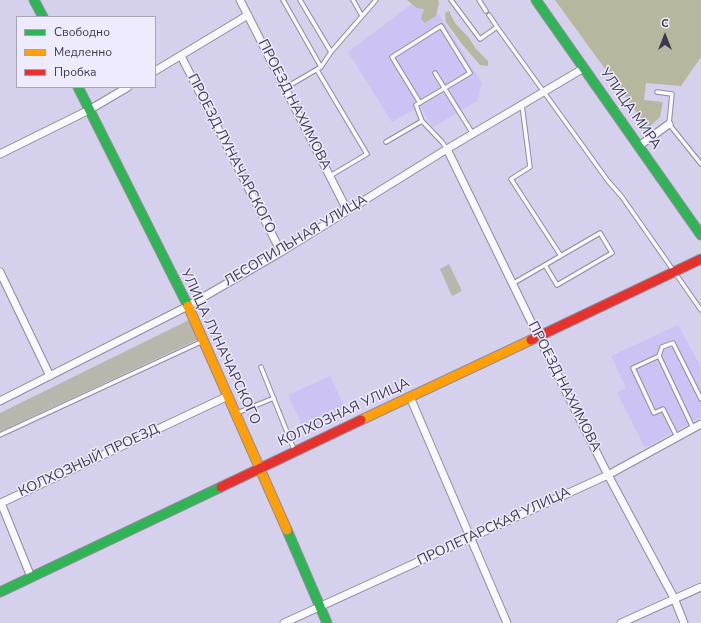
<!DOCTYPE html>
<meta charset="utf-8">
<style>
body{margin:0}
#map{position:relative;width:701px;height:623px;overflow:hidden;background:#d5d0eb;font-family:"Nunito Sans",sans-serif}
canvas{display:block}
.legend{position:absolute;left:16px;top:16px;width:140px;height:72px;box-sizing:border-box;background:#eeebfe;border:1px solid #a7a4b9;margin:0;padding:5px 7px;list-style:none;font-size:12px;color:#3d3951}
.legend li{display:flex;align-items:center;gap:8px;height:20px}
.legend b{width:20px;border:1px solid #a7a4b9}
.north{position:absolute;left:645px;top:16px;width:40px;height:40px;-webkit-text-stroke:3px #eeebfe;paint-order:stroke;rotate:0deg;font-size:11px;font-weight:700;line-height:16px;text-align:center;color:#3d3951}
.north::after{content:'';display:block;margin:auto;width:14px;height:18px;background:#3d3951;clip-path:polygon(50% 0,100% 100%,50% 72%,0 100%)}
</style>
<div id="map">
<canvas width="701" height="623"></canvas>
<ul class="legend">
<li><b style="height:5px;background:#30b455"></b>Свободно</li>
<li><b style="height:5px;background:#ff9f0a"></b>Медленно</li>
<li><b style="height:5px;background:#e5322d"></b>Пробка</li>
</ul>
<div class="north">С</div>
</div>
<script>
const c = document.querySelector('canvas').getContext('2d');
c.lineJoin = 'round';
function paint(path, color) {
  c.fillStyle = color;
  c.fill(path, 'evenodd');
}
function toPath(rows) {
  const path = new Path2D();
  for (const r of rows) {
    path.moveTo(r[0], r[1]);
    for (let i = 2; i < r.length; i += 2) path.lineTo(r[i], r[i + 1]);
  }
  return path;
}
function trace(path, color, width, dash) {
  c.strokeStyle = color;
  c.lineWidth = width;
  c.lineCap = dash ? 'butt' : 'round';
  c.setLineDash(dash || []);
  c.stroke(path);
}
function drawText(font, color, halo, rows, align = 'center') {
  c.font = font + ' "Nunito Sans",sans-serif';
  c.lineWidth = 3;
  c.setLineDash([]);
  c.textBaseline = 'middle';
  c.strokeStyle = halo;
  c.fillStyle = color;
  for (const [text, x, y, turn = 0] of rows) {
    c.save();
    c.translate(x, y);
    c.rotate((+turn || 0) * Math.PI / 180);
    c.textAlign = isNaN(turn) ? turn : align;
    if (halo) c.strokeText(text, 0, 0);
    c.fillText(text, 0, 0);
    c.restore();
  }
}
paint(toPath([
 [417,0,430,0,482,83,477,101,433,127,420,106,392,122,348,52],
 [678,325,701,367,701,417,645,448,617,393,626,388,611,356],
 [330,376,347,412,305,431,288,395]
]), '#ccc3f4');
paint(toPath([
 [449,264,462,291,452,296,440,269],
 [189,320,199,339,0,432,0,413]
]), '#b7b7ae');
paint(toPath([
 [407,0,438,0,439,3,436,16,425,23,421,19,424,9,417,8],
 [555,0,701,0,701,57,681,86,646,83,644,100,663,102,660,117,648,128],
 [449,11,455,23,469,38,476,49,488,61,488,66,480,65,462,44,446,22,445,13]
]), '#b7b7a0');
const lane = toPath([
 [283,0,321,67],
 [300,0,331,52],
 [353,0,362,16],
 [451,0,480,39,497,27,608,181,622,197,701,310],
 [479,0,486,11],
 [489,15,497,27],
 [317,70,367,154,330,176],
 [435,73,473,134],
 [285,88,321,67,331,52,376,0],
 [657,92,672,94,669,124,701,164],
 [420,103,392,57,441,26,470,73,445,88,416,105,422,121,442,142,447,149],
 [522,105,530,167,511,179,561,256],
 [386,142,422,121],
 [512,284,545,265,600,233,612,253,557,285,545,265],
 [659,356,662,347,673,343,701,399],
 [261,367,295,452],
 [237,413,274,398],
 [0,435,203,341],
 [677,437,663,409,654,413,633,368,659,356,693,428]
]);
const street = toPath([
 [240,0,347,210],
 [181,56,281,252],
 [155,71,248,15],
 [639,146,669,124],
 [447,149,538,336,608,475,674,598,684,623],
 [0,154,89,110,128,87],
 [0,272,50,376],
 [410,397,507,623],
 [0,401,188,306,281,252,447,149,584,68],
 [31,577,1,503,228,396],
 [284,623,608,475,701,424],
 [621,623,701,587]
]);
const fast = toPath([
 [34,0,43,17],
 [536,0,701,235],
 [78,87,188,306],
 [287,530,327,623],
 [0,592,221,487]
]);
const slow = toPath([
 [188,306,287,530],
 [361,420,531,340]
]);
const jam = toPath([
 [531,340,701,259],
 [221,487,361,420]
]);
trace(lane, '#8f8ba0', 5.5);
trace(street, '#8f8ba0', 9);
trace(fast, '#8f8ba0', 11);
trace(slow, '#8f8ba0', 11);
trace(jam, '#8f8ba0', 11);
trace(lane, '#f9f8fc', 3.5);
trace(street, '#f9f8fc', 7);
trace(fast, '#30b455', 9);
trace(slow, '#ff9f0a', 9);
trace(jam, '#e5322d', 9);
drawText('14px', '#3d3951', '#eeebfe', [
 ["ПРОЕЗД НАХИМОВА",294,105,63],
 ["УЛИЦА МИРА",630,109,55],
 ["ПРОЕЗД ЛУНАЧАРСКОГО",231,154,63],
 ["ЛЕСОПИЛЬНАЯ УЛИЦА",296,241,-31],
 ["УЛИЦА ЛУНАЧАРСКОГО",220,347,65],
 ["ПРОЕЗД НАХИМОВА",564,387,63],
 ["КОЛХОЗНАЯ УЛИЦА",344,413,-25],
 ["КОЛХОЗНЫЙ ПРОЕЗД",89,461,-25],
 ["ПРОЛЕТАРСКАЯ УЛИЦА",494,527,-25]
]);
</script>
